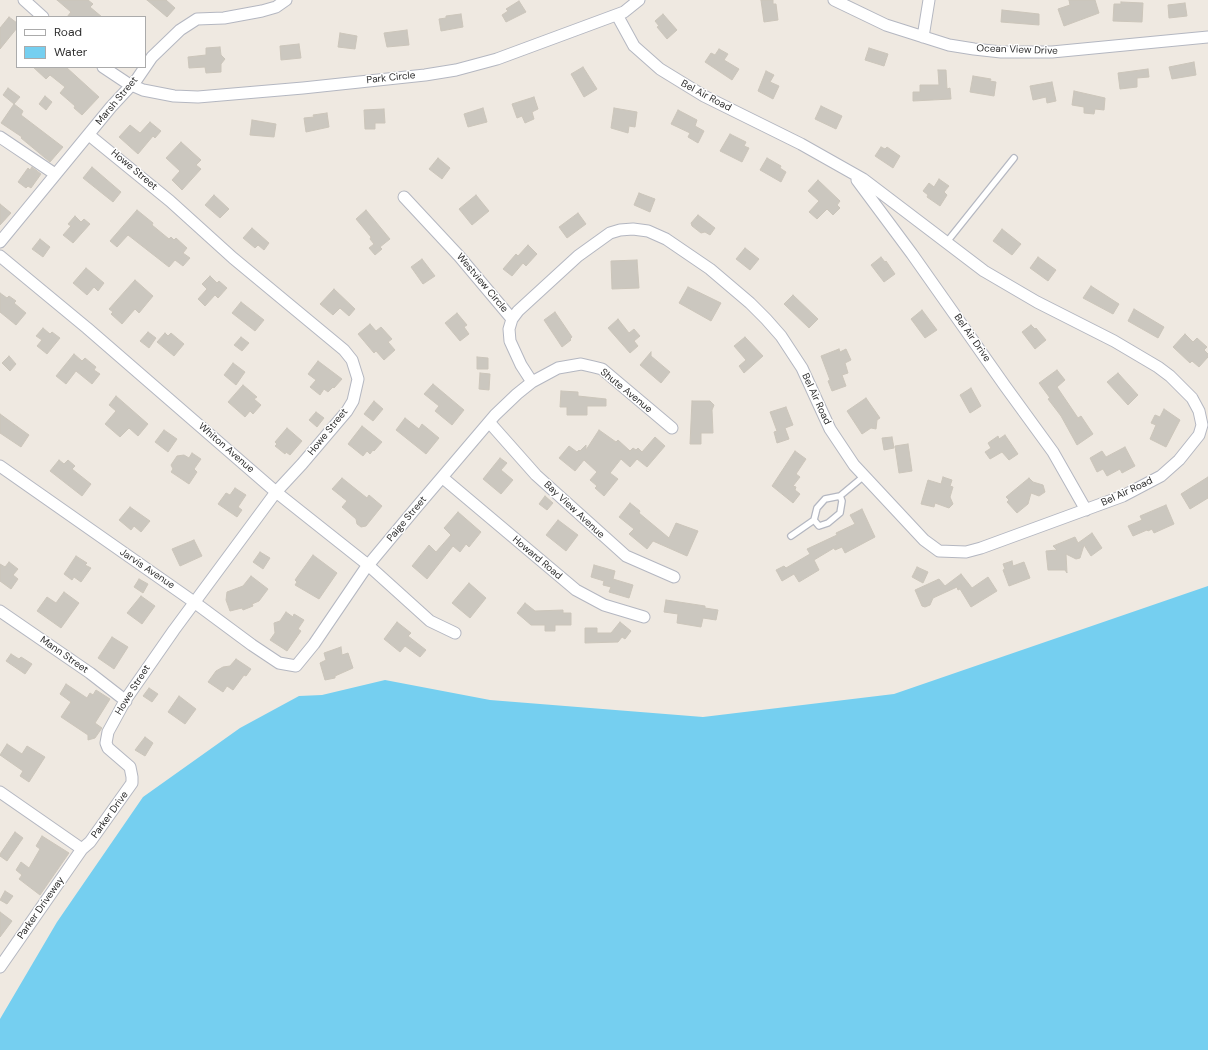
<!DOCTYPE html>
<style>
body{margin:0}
#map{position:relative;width:1208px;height:1050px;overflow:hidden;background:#efe9e1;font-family:"DM Sans",sans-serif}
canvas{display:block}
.legend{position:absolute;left:16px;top:16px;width:130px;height:52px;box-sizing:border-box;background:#fff;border:1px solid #ababab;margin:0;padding:5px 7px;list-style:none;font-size:12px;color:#2e2e2e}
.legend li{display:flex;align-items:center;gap:8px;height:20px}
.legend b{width:20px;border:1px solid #ababab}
</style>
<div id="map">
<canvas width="1208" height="1050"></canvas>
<ul class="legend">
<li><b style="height:5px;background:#fff"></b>Road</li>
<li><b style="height:11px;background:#75cff0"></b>Water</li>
</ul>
</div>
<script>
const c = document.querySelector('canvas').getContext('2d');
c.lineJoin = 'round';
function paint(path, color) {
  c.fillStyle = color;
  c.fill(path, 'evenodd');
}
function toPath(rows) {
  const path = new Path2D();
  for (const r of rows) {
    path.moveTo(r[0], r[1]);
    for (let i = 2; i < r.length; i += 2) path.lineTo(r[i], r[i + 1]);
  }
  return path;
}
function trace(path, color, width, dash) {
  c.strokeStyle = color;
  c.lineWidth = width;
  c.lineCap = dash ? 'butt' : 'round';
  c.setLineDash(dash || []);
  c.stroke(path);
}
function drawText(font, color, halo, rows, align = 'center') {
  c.font = font + ' "DM Sans",sans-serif';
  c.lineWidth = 3;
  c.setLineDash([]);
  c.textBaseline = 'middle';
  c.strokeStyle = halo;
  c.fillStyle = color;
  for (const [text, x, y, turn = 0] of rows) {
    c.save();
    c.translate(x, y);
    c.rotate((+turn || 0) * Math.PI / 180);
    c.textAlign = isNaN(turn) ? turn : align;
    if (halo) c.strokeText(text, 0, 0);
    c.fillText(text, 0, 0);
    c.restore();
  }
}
paint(toPath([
 [1208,586,1208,1050,0,1050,0,1019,57,922,143,797,240,728,299,696,322,695,385,680,490,700,703,717,894,694]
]), '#75cff0');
const building = toPath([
 [57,0,88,0,93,4,90,7,102,17,67,17,71,12,57,0],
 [147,0,166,0,175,8,167,17,147,0],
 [761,0,773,0,773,4,776,4,778,20,764,22,761,0],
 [1069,0,1095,0,1099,13,1064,26,1058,9,1070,5,1069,0],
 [519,1,526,12,506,22,502,15,508,11,506,9,519,1],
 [1121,2,1143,3,1142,22,1113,21,1114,4,1121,4,1121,2],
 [1185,3,1187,16,1169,18,1168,5,1185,3],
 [1002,10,1039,14,1039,25,1001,22,1002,10],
 [461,14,463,27,441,31,439,19,446,18,446,16,461,14],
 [663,14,677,30,667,39,657,27,659,26,655,21,663,14],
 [9,17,17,23,17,28,0,49,0,28,9,17],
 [407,30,409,45,387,47,384,33,407,30],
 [340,33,357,36,355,49,338,47,340,33],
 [299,44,301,58,281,60,280,46,299,44],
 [220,47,221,55,225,59,221,64,221,72,206,73,205,67,189,68,188,57,206,55,206,48,220,47],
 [869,48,888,54,884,66,865,60,869,48],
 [719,49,728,54,724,60,739,69,732,80,705,62,711,53,715,55,719,49],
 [1194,62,1196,75,1172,79,1169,67,1194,62],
 [33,67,66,67,99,97,82,115,74,108,75,106,60,93,65,87,50,75,46,79,33,67],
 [583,67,597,89,584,97,571,74,583,67],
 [1148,69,1149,77,1137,78,1137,87,1120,89,1118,73,1148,69],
 [938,70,946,70,947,89,950,88,951,99,913,101,913,92,920,92,920,85,939,85,938,70],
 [766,71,774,75,770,82,779,86,773,99,758,91,766,71],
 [973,76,991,79,990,81,996,82,994,96,970,92,973,76],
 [1052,82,1056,101,1047,103,1046,97,1033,100,1030,86,1052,82],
 [8,88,20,97,14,104,3,95,8,88],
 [1074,91,1105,98,1104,110,1095,109,1094,114,1084,113,1084,107,1072,105,1074,91],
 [45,96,52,102,46,110,39,104,45,96],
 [534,97,538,109,532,112,534,119,525,123,522,116,517,118,512,104,534,97],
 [14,104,23,111,21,115,63,147,50,162,21,138,22,137,1,123,14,104],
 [821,106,842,116,836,129,815,119,821,106],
 [483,108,487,122,468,127,464,114,483,108],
 [614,108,637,112,635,127,629,126,628,133,611,128,614,108],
 [384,109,385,123,375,123,375,129,365,129,364,110,384,109],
 [678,110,697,120,695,126,704,131,698,143,688,137,690,133,671,124,678,110],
 [327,113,329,127,306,132,304,118,314,117,313,115,327,113],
 [252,120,276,124,274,137,250,135,252,120],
 [150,122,161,131,155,138,153,136,138,154,119,137,130,125,140,133,150,122],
 [730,134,746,142,744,146,749,148,742,162,720,151,730,134],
 [181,142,201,160,196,165,201,169,182,190,172,180,180,171,166,158,181,142],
 [881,147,885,149,887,147,900,156,893,168,875,156,881,147],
 [438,158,450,168,442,179,429,169,438,158],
 [767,158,781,166,780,168,786,172,781,182,760,170,767,158],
 [32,167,41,174,31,188,28,186,26,188,18,182,28,168,30,170,32,167],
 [92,167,121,192,113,202,83,178,92,167],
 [939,179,949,186,944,192,947,195,940,206,927,197,928,195,923,191,929,183,934,187,939,179],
 [818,180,840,201,837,205,840,208,833,215,827,209,817,219,809,212,819,201,808,191,818,180],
 [639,193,655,199,650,212,634,205,639,193],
 [214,195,229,209,220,218,205,205,214,195],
 [476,195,489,211,472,225,459,209,476,195],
 [0,204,11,213,0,225,0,204],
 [137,210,153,223,152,225,169,239,171,237,174,240,176,238,187,248,183,253,190,258,183,266,175,260,169,267,128,235,117,247,110,241,137,210],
 [366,210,390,239,380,247,382,249,375,255,369,248,374,244,370,239,371,237,356,219,366,210],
 [578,213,586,224,567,238,559,227,578,213],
 [698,215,715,228,710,235,705,232,701,233,692,226,691,223,698,215],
 [75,216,81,222,84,219,90,224,73,243,63,235,71,226,68,224,75,216],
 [252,228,269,243,264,250,258,245,255,248,243,238,252,228],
 [1002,229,1021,244,1012,255,993,241,1002,229],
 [40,239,50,247,43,257,32,249,40,239],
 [528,245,537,254,526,266,523,263,512,276,503,269,516,254,518,256,528,245],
 [745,248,759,259,750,270,736,259,745,248],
 [881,257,885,262,886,261,895,274,884,282,871,265,881,257],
 [1038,257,1056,270,1048,281,1030,268,1038,257],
 [422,259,435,276,423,284,411,267,422,259],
 [637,260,639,288,612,289,611,261,637,260],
 [86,268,104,283,98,291,94,287,87,295,73,283,86,268],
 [210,276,217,283,219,281,227,288,218,298,215,295,205,306,198,299,207,289,202,284,210,276],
 [135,280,153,296,139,313,135,309,122,324,111,314,113,312,109,309,135,280],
 [1091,286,1119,304,1113,314,1083,298,1091,286],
 [688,287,721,303,711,321,679,303,688,287],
 [334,289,355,309,349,316,340,308,333,315,320,304,334,289],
 [0,293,7,298,9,296,16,301,14,303,26,313,16,325,0,312,0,293],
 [793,295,818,319,809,328,784,304,793,295],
 [241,302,264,320,255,331,232,313,241,302],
 [1134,309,1164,327,1158,338,1128,321,1134,309],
 [922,310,937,330,925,338,911,319,922,310],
 [555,312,572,337,570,339,571,340,562,347,544,320,555,312],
 [457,313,467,325,464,327,469,334,460,341,445,323,457,313],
 [618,319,629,333,634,329,640,336,634,341,638,346,630,353,608,328,618,319],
 [370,324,376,331,381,327,392,339,388,342,395,350,384,360,376,351,374,353,358,334,370,324],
 [1031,325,1035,329,1036,328,1046,340,1035,349,1022,332,1031,325],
 [43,328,50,334,52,332,60,338,47,354,37,346,42,340,36,336,43,328],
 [148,332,156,338,149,348,140,341,148,332],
 [165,333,168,336,171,333,184,344,174,356,157,342,165,333],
 [1185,334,1193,342,1197,338,1207,347,1204,350,1208,354,1208,357,1199,367,1192,361,1190,363,1173,347,1185,334],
 [241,337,249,343,242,351,234,345,241,337],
 [745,337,763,356,744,373,739,366,746,360,734,346,745,337],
 [839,349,840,352,846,349,851,360,845,363,848,373,842,375,846,386,832,391,828,381,830,380,821,356,839,349],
 [651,352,651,356,670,372,661,383,640,365,651,352],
 [74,354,82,361,85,358,96,367,94,370,100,374,92,384,76,371,66,384,56,376,74,354],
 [9,356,16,364,10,371,2,363,9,356],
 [477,357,488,358,488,369,477,369,477,357],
 [318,361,342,379,334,388,333,387,328,392,324,389,320,395,310,387,316,380,308,374,318,361],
 [233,363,245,372,236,385,224,375,233,363],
 [1057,370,1065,380,1057,387,1078,418,1081,416,1093,434,1077,445,1061,416,1048,399,1050,398,1039,383,1057,370],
 [480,373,490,374,489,390,479,389,480,373],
 [1118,373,1138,395,1128,405,1107,382,1118,373],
 [433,384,464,410,452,425,435,411,439,406,424,394,433,384],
 [243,385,257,397,254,399,261,405,253,414,250,411,245,417,228,402,243,385],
 [971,388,981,406,970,413,960,395,971,388],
 [561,391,578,392,578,396,606,399,606,406,587,406,587,415,567,415,567,407,560,407,561,391],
 [116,396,148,424,138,436,129,428,120,437,105,424,116,411,109,405,116,396],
 [866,398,880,418,877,420,876,429,871,428,862,434,847,411,866,398],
 [374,401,383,409,373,421,364,414,374,401],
 [692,401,710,401,714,405,712,410,713,433,701,433,701,444,690,444,692,401],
 [786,407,793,425,785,428,789,439,777,443,774,432,777,431,770,412,786,407],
 [1164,409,1180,420,1166,447,1150,439,1156,425,1151,423,1155,415,1160,417,1164,409],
 [316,412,324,418,317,427,309,420,316,412],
 [0,414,29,435,21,447,0,433,0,414],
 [405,418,419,429,422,424,439,438,426,454,396,430,405,418],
 [362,426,382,442,374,451,373,450,370,454,367,451,363,456,348,444,362,426],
 [287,428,302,441,290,455,286,452,285,454,275,446,277,444,275,442,287,428],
 [164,430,177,439,168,452,155,442,164,430],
 [599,430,616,442,618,440,630,451,633,448,636,450,638,448,642,452,655,437,665,446,647,467,637,459,630,467,621,459,610,473,618,479,604,496,595,488,597,486,590,480,597,472,584,460,575,471,559,458,569,446,577,452,579,450,580,451,586,445,586,450,599,430],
 [1005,435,1018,454,1009,460,1002,452,990,459,985,452,991,448,988,443,998,436,999,439,1005,435],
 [892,437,894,448,884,450,882,438,892,437],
 [908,444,912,471,899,473,895,446,908,444],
 [1125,447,1135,466,1122,473,1120,469,1107,476,1103,469,1097,472,1090,458,1102,451,1106,457,1125,447],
 [795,451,806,459,796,474,800,477,793,486,796,487,795,490,800,494,793,503,772,486,795,451],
 [192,453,201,459,194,469,197,472,189,484,171,472,173,469,171,465,177,456,184,455,189,458,192,453],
 [500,458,507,463,501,470,513,480,501,494,483,479,500,458],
 [59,460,64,464,68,460,75,466,72,469,91,484,82,496,50,471,59,460],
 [943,477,952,480,950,486,953,487,950,497,953,504,949,508,935,503,934,507,921,504,928,480,941,484,943,477],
 [1208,477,1208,498,1190,509,1181,494,1208,477],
 [342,478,367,498,369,495,382,506,366,526,361,527,357,524,356,519,342,507,347,501,332,489,342,478],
 [1029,478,1033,482,1043,485,1045,492,1039,496,1031,493,1028,504,1017,513,1007,502,1009,500,1006,497,1029,478],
 [235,488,246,495,238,507,242,510,237,517,218,504,226,493,230,495,235,488],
 [545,496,553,503,547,510,539,504,545,496],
 [630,503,640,511,639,513,669,538,676,523,698,531,687,556,653,541,647,549,629,534,634,529,619,517,630,503],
 [1166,505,1174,524,1154,533,1152,529,1148,531,1147,530,1133,536,1128,526,1142,520,1140,516,1166,505],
 [130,507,150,521,141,532,134,526,131,530,119,520,130,507],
 [862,509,875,537,845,553,842,547,835,550,834,548,814,560,819,570,799,582,794,574,782,581,776,570,784,566,786,568,810,554,807,549,837,535,836,533,855,524,850,515,862,509],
 [458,512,481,532,469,547,466,544,460,552,453,546,427,579,412,566,429,545,436,552,451,535,444,528,458,512],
 [558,520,578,535,566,551,546,535,558,520],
 [1092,533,1102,548,1091,556,1084,545,1080,558,1076,559,1066,554,1067,573,1065,570,1048,570,1046,551,1057,550,1053,546,1075,537,1078,543,1092,533],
 [194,540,202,556,180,566,172,549,194,540],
 [260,552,270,558,263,569,253,562,260,552],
 [313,555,337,573,319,599,295,585,297,582,295,580,313,555],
 [76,556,87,563,85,565,91,568,81,582,74,577,72,580,64,574,76,556],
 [1012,561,1013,566,1024,562,1030,578,1009,586,1003,570,1005,569,1003,564,1012,561],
 [9,562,18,569,13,575,18,579,11,589,0,581,0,564,5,567,9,562],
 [594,565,615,571,613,579,633,585,629,598,609,592,611,587,603,585,604,581,591,577,594,565],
 [917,567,928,572,923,583,912,577,917,567],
 [961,574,972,588,988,577,997,591,971,607,960,589,958,590,957,587,933,598,930,605,925,607,922,606,915,590,939,579,945,586,961,574],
 [251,576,268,589,259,601,252,604,253,606,243,610,242,608,230,611,226,600,227,592,243,586,251,576],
 [139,579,148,584,143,593,134,587,139,579],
 [469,583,486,598,470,618,452,603,469,583],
 [64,592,79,603,61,628,37,611,47,597,56,603,64,592],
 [141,596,155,606,142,624,127,613,141,596],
 [666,600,705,606,705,608,718,610,716,620,703,618,701,627,677,623,678,614,664,612,666,600],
 [525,603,535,611,563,610,563,613,571,613,571,625,555,625,555,631,545,631,545,625,531,625,517,613,525,603],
 [286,612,293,617,294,614,304,620,298,629,301,631,287,651,270,640,275,633,274,623,280,621,286,612],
 [397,622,411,633,408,636,426,650,420,657,405,646,400,652,384,639,397,622],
 [620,622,631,631,625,639,622,637,618,642,585,643,585,628,597,628,597,633,611,633,620,622],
 [112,637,128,647,114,669,98,658,112,637],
 [341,647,342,655,348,653,353,668,335,676,335,678,325,680,320,663,326,660,324,653,341,647],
 [11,654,19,659,21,657,32,664,25,674,6,661,11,654],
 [236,659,251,669,246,676,244,675,233,690,227,686,223,692,208,682,216,671,223,667,230,666,236,659],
 [66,684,87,698,90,693,93,695,96,690,110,699,95,723,102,728,95,738,88,740,88,735,61,717,71,702,60,694,66,684],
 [149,688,158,694,152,702,143,696,149,688],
 [179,696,196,709,185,724,168,712,179,696],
 [145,737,153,743,145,756,135,750,145,737],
 [7,744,22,754,27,746,45,757,29,782,20,776,23,771,0,755,7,744],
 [15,832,23,838,7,861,0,856,0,854,15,832],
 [42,836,69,853,40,895,19,879,22,875,16,870,21,862,29,868,40,849,36,846,42,836],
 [5,891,13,896,7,904,0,900,5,891],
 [0,912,12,921,0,937,0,912]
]);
paint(building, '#cbc7bf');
trace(building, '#cbc5ba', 1);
const service = toPath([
 [946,243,1014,158],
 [840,496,842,501,840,513,828,523,819,526,814,520,817,508,825,499,840,496,864,476],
 [791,536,814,520]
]);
const minor = toPath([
 [24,0,43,17],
 [834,0,886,25,949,45,974,49,1001,52,1052,52,1208,37],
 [923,37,929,0],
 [103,67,127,83,143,90,174,96,198,97,303,88,425,75,456,70,497,59,624,12,639,0],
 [0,137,55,174],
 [857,180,912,254,1005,386,1053,452,1086,510],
 [404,197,459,256,512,319,509,329,510,341,521,365,532,382],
 [0,242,111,107,137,79,152,57,180,30,197,19,224,18,262,11,276,7,286,0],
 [0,256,87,328,276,492,368,565,430,621,455,633],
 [512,319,518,311,578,256,610,233,620,230,633,229,648,231,666,239,710,269,750,303,766,319,781,336,802,368,830,429,854,465,924,540,939,551,966,552,981,548,1123,496,1161,476,1179,460,1199,435,1202,425,1199,411,1192,398,1170,376,1158,367,1114,341,1037,302,984,271,863,179,801,144,704,96,660,69,634,46,617,15],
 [489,422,536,475,626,556,674,577],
 [0,466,194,602,252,645,279,663,296,666,314,644,365,569,415,509,495,415,517,394,532,382,558,368,581,364,594,367,602,369,672,428],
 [443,478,576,590,604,605,644,617],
 [0,611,90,673,126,701],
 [0,792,82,849],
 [0,967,82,849,90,842,132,783,132,777,130,767,108,748,106,743,108,732,126,699,174,630,276,492,302,464,347,411,353,401,358,379,352,360,344,350,233,258,170,201,89,135]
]);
trace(service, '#b4b7c1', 8);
trace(minor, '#b4b7c1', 13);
trace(service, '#fff', 5.5);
trace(minor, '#fff', 11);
drawText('10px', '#2e2e2e', '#fff', [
 ["Ocean View Drive",1017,50,2],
 ["Park Circle",391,78,-6],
 ["Bel Air Road",706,96,28],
 ["Marsh Street",117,101,-50],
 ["Howe Street",134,170,40],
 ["Westview Circle",482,283,50],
 ["Bel Air Drive",972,338,55],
 ["Shute Avenue",626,391,39],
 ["Bel Air Road",816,399,65],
 ["Howe Street",328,432,-51],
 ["Whiton Avenue",226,448,41],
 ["Bel Air Road",1127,492,-25],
 ["Bay View Avenue",574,510,43],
 ["Paige Street",407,519,-50],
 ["Howard Road",537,558,40],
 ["Jarvis Avenue",147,569,34],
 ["Mann Street",64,655,35],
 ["Howe Street",133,690,-58],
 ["Parker Drive",110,815,-54],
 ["Parker Driveway",41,908,-55]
]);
</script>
